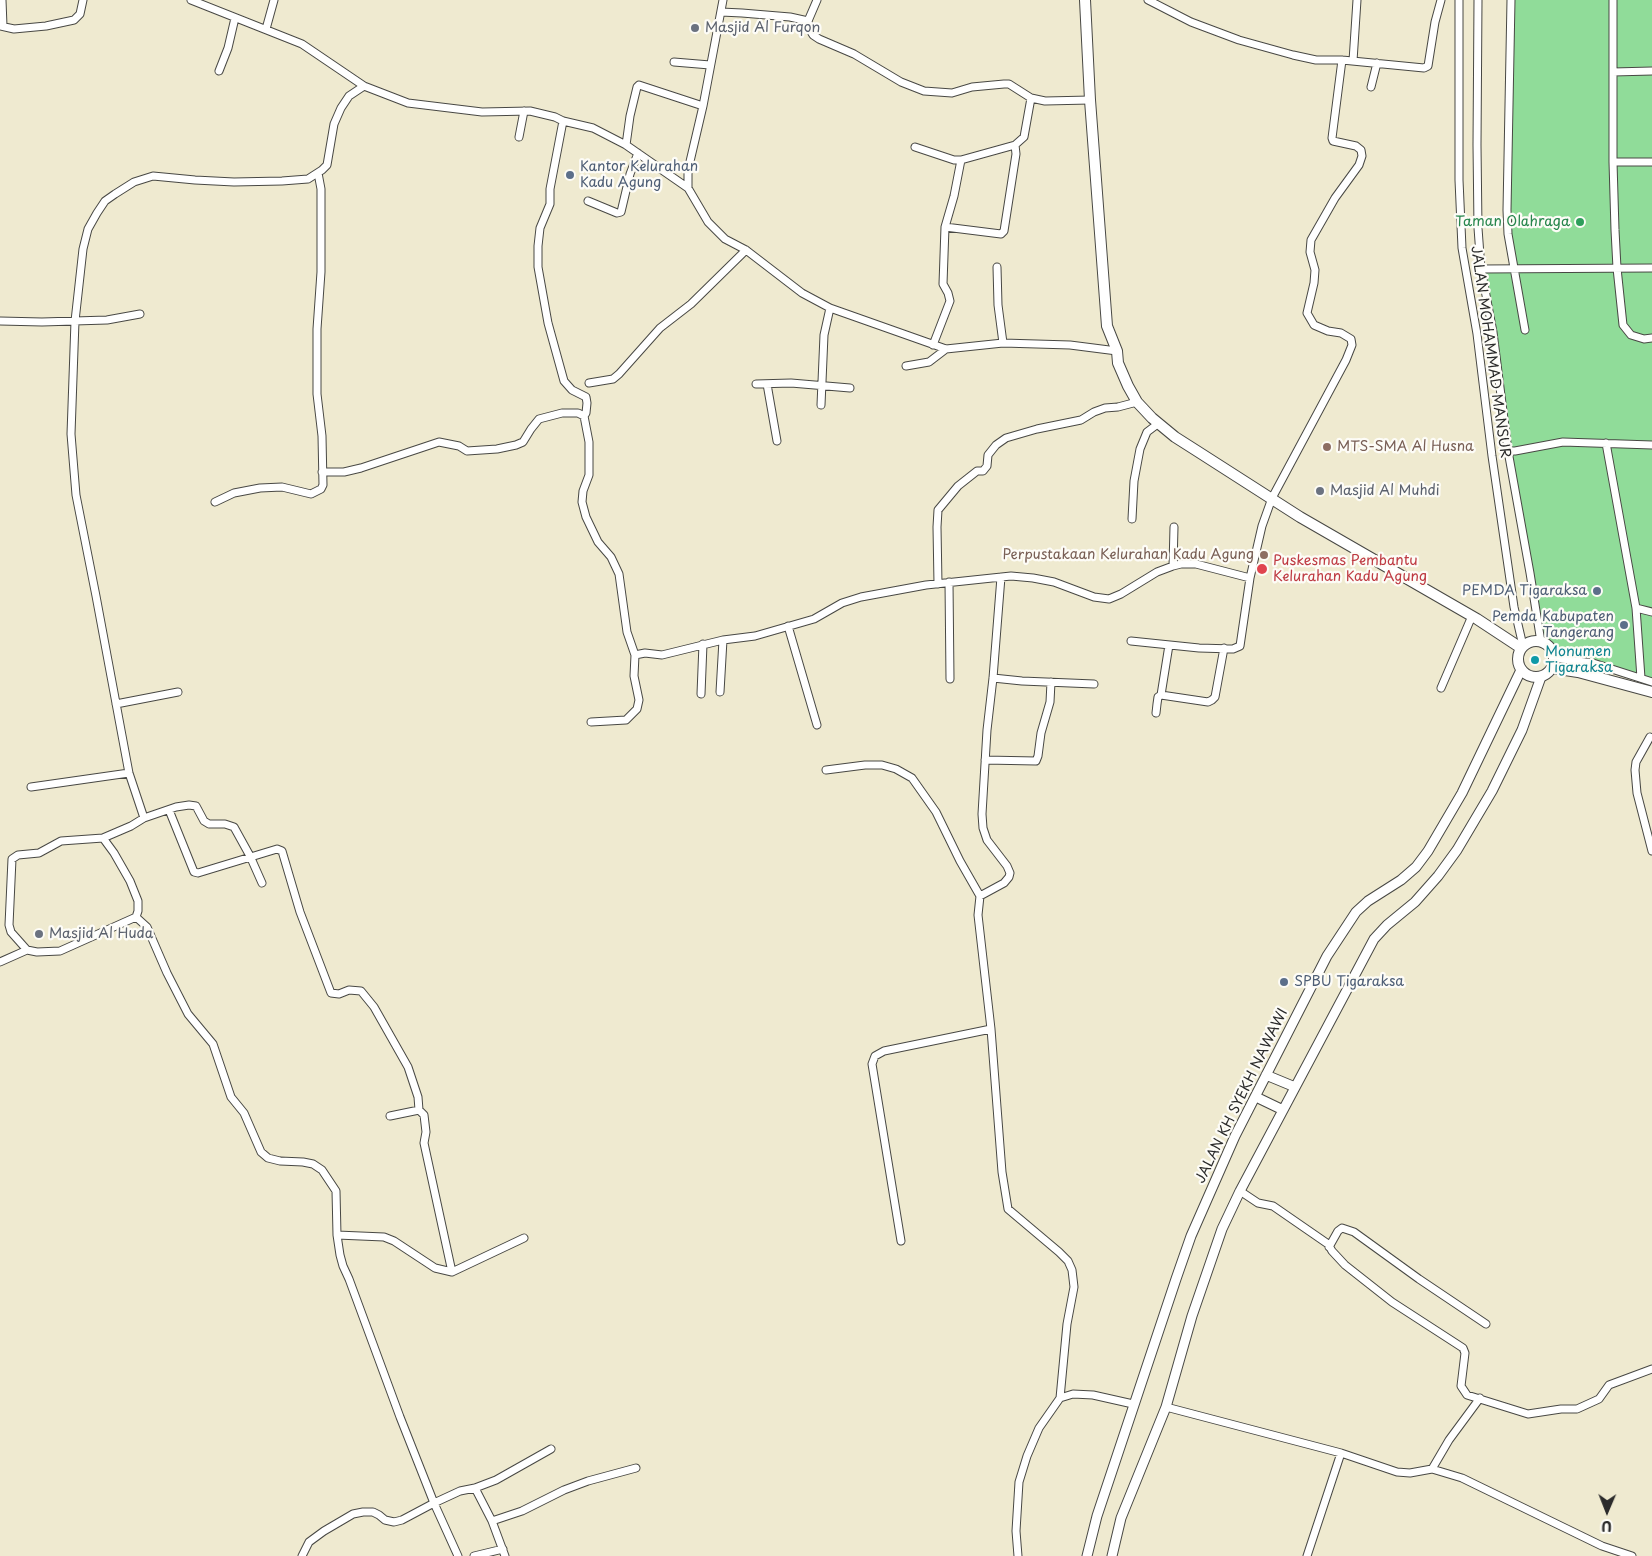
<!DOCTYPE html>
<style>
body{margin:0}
#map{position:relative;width:1652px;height:1556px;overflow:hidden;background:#efead0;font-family:"Playpen Sans",sans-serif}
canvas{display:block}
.north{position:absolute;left:1582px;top:1486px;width:50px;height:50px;-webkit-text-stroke:4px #fdfcf7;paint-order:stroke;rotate:181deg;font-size:14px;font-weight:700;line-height:20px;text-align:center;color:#2b2b2b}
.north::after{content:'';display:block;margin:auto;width:18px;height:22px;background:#2b2b2b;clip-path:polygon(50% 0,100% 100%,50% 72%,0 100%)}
</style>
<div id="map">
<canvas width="1652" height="1556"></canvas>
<div class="north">U</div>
</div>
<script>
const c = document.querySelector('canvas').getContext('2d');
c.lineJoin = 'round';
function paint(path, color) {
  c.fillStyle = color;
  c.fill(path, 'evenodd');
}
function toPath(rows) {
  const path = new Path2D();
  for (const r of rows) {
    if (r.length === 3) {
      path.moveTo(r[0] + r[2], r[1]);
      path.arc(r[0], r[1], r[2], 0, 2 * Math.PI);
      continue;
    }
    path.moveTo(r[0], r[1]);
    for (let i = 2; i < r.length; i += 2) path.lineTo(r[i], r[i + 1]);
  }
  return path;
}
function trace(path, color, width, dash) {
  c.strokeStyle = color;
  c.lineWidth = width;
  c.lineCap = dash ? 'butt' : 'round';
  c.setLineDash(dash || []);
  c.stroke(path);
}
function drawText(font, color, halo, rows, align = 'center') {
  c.font = font + ' "Playpen Sans",sans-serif';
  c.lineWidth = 4.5;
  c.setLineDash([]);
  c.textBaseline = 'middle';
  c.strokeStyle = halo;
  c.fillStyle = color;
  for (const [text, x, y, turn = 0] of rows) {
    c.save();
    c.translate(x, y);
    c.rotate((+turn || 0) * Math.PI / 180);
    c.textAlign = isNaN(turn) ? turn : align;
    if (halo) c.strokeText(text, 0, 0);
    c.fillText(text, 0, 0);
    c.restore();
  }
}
paint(toPath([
 [1512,0,1652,0,1652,682,1609,668,1554,658,1552,651,1547,645,1541,642,1481,269,1514,269,1509,238]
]), '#90dc99');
const minor = toPath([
 [2,0,3,26],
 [191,0,302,44,364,86,408,103,482,112,530,111,555,117,563,121,593,128,626,145,688,188,708,222,725,239,746,250,802,293,830,308,946,349,1003,343,1070,345,1117,351],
 [1148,0,1191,22,1239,40,1293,55,1316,60,1342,60,1424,68,1428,66,1435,22,1441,0],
 [1459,0,1459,180,1462,248,1477,334,1492,456,1514,607,1523,646],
 [1478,0,1477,145,1478,228,1481,269,1493,332,1508,451,1530,573,1541,642],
 [1511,0,1507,210,1508,234,1525,330],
 [1613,0,1613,162,1615,230,1617,268,1623,325,1631,335,1644,339,1652,338],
 [721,12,742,13,790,17,808,21,810,30,813,35,819,39,854,54,901,82,924,91,952,93,972,87,1004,84,1009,84,1031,98,1045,101,1090,100],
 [808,21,817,0],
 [0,26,14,29,46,26,74,20,80,14,83,0],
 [266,29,274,0],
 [1353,61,1357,0],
 [674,62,710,65],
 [219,71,228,48,235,18],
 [1613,72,1652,71],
 [364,86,349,96,341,108,334,124,327,165,322,170,308,179,282,181,234,182,195,180,153,176,134,182,115,194,105,201,97,213,88,229,83,249,75,321,71,434,76,495,96,596,129,773,144,818,131,826,103,838,114,853,130,881,138,901,138,911,136,917,147,927,167,973,188,1014,213,1044,231,1097,244,1113,261,1152,268,1158,280,1161,303,1162,313,1164,322,1170,336,1191,337,1235,340,1255,343,1266,349,1279,400,1417,434,1503,458,1556],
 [1371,87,1377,63],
 [563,121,550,189,550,204,540,228,538,246,538,267,548,323,564,381,572,390,586,397,587,403,586,413,584,416],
 [519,137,524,111],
 [626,145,630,116,637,87,639,85,703,106],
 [915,147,954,160,961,160,1015,145],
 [1613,162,1652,162],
 [688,188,688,170,703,106,723,0],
 [588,201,617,213,621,212,630,174,638,153],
 [945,227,1001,234,1004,231,1016,154,1015,145,1024,137,1031,98],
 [997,267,998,305,1003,343],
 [1481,269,1652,268],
 [0,321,42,322,107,320,140,314],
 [933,345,950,301,948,293,943,284,945,227,954,196,961,160],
 [906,366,929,362,946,349],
 [589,383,613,379,619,374,660,328,691,304,746,250],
 [756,384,791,383,850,388],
 [767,384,777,441],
 [821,405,824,335,830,308],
 [1606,443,1636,608,1641,678],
 [1508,451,1515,451,1563,442,1652,445],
 [322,472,344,472,361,468,439,442,459,446,467,451,497,449,516,445,523,442,531,429,539,419,562,413,578,413,584,416,589,442,589,475,583,491,582,502,586,517,598,542,611,557,619,574,627,632,635,655],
 [215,502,234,493,260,488,282,487,311,494,321,489,323,485,322,436,317,394,317,329,321,272,321,189,318,173],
 [1132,519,1134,481,1140,449,1147,432,1159,423],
 [1173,566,1174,527],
 [1001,577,993,678,987,730,982,814,983,828,987,840,1007,866,1010,873,1009,877,1004,883,980,896,978,915,991,1029,1002,1172,1008,1209,1059,1252,1068,1261,1072,1270,1074,1287,1067,1324,1060,1398],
 [949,582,950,679],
 [938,584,937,527,938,510,958,486,977,471,983,471,987,466,988,455,996,445,1006,438,1037,429,1081,420,1094,412,1105,408,1118,407,1137,402],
 [1636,608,1652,612],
 [788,626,817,725],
 [1131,641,1199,648,1233,649,1240,646,1250,578,1262,526,1272,498,1346,360,1352,345,1351,339,1341,333,1328,331,1314,325,1307,313,1314,283,1315,270,1310,252,1311,240,1335,198,1359,165,1362,156,1361,150,1356,146,1333,141,1332,138,1342,60],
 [1554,658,1593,663,1652,682],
 [993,678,1022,681,1094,684],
 [1441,688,1472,616],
 [720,692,723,640],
 [701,694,703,644],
 [1161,695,1208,702,1212,700,1215,697,1224,648],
 [116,704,178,692],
 [1156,713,1157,704,1158,697,1161,695,1169,645],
 [591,722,626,720,637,709,639,700,634,676,635,655,645,653,662,655,723,640,755,636,814,619,842,603,861,597,926,585,1011,576,1033,578,1054,582,1094,597,1109,599,1121,594,1157,572,1173,566,1181,564,1196,564,1250,578],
 [1650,737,1636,762,1635,770,1637,793,1652,851],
 [985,760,1036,761,1038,756,1041,733,1050,702,1051,682],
 [826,770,865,765,882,765,896,769,912,778,936,812,960,861,980,896],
 [31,787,129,773],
 [169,810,194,872,198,873,277,849,282,851,300,912,331,993,339,994,349,990,361,991,374,1007,408,1067,418,1097,419,1110],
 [144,818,176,807,189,805,196,806,204,821,209,824,225,824,234,827,250,856,262,883],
 [103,838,61,841,39,853,18,855,12,859,9,925,11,932,27,950,37,952,60,951,136,917],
 [0,962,27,950],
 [390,1116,419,1110,424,1115,426,1132,424,1143,452,1272],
 [1240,1191,1258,1203,1273,1206,1328,1244,1332,1251,1345,1265,1392,1302,1463,1348,1465,1353,1461,1386,1467,1395,1528,1414,1561,1409,1577,1409,1599,1399,1609,1385,1652,1369],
 [337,1235,384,1237,394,1241,435,1268,452,1272,524,1238],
 [901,1241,872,1064,875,1056,884,1051,991,1029],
 [1329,1247,1338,1231,1342,1228,1354,1232,1419,1279,1486,1324],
 [1166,1407,1341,1453,1397,1472,1410,1473,1432,1469,1462,1478,1602,1546,1632,1556],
 [1432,1469,1449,1440,1480,1398],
 [475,1488,492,1521],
 [302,1556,309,1542,324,1531,353,1514,363,1512,373,1512,379,1515,385,1520,394,1522,402,1520,434,1503,460,1491,475,1488,496,1480,551,1449],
 [474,1556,503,1549],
 [505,1556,492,1521,522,1511,564,1490,588,1481,636,1468],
 [1018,1556,1016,1531,1019,1482,1027,1456,1039,1428,1060,1398,1073,1394,1093,1395,1133,1404],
 [1307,1556,1341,1453]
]);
const secondary = toPath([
 [1266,1075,1295,1087],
 [1256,1097,1283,1110],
 [1087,1556,1097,1516,1176,1279,1191,1236,1235,1136,1327,956,1356,912,1368,901,1401,880,1416,867,1428,851,1462,793,1521,670],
 [1112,1556,1121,1518,1166,1407,1192,1316,1222,1229,1240,1191,1374,939,1387,925,1415,902,1438,876,1457,850,1492,791,1522,730,1541,677]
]);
const primary = toPath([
 [1085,0,1090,100,1107,326,1117,351,1118,363,1128,386,1137,402,1152,418,1175,437,1197,451,1300,517,1477,619,1521,648],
 [1536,659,18],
 [1552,668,1578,672,1652,692]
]);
trace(minor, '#484844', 9);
trace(secondary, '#484844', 11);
trace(primary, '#484844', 12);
trace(minor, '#fff', 7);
trace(secondary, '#fff', 9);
trace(primary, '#fff', 10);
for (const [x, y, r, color] of [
 [695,28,5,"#6b7280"],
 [570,175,5,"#5c6f8a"],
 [1580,222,5,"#2e9e5b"],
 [1327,447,5,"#8d6e63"],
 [1320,491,5,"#6b7280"],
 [1264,555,5,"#8d6e63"],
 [1262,569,6,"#e0444e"],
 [1597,591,5,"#5c6f8a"],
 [1624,625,5,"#5c6f8a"],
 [1535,660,5,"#0f9aa8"],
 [39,934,5,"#6b7280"],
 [1284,982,5,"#5c6f8a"]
]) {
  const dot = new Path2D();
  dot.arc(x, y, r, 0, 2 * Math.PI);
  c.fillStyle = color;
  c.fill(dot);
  trace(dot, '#fdfcf7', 2);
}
drawText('14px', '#5b616d', '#fdfcf7', [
 ["Masjid Al Furqon",705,28],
 ["Masjid Al Muhdi",1330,491],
 ["Masjid Al Huda",49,934]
], 'left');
drawText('14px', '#4e5e75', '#fdfcf7', [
 ["Kantor Kelurahan",580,167],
 ["Kadu Agung",580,183],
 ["PEMDA Tigaraksa",1587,591,"right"],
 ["Pemda Kabupaten",1614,617,"right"],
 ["Tangerang",1614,633,"right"],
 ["SPBU Tigaraksa",1294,982]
], 'left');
drawText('14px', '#27864d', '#fdfcf7', [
 ["Taman Olahraga",1570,222]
], 'right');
drawText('14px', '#2b2b2b', '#fdfcf7', [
 ["JALAN MOHAMMAD MANSUR",1490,352,82],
 ["JALAN KH SYEKH NAWAWI",1242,1096,-64]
]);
drawText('14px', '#785e54', '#fdfcf7', [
 ["MTS-SMA Al Husna",1337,447],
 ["Perpustakaan Kelurahan Kadu Agung",1254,555,"right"]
], 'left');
drawText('14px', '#be3a42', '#fdfcf7', [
 ["Puskesmas Pembantu",1273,561],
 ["Kelurahan Kadu Agung",1273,577]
], 'left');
drawText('14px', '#0d838f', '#fdfcf7', [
 ["Monumen",1545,652],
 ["Tigaraksa",1545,668]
], 'left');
</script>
